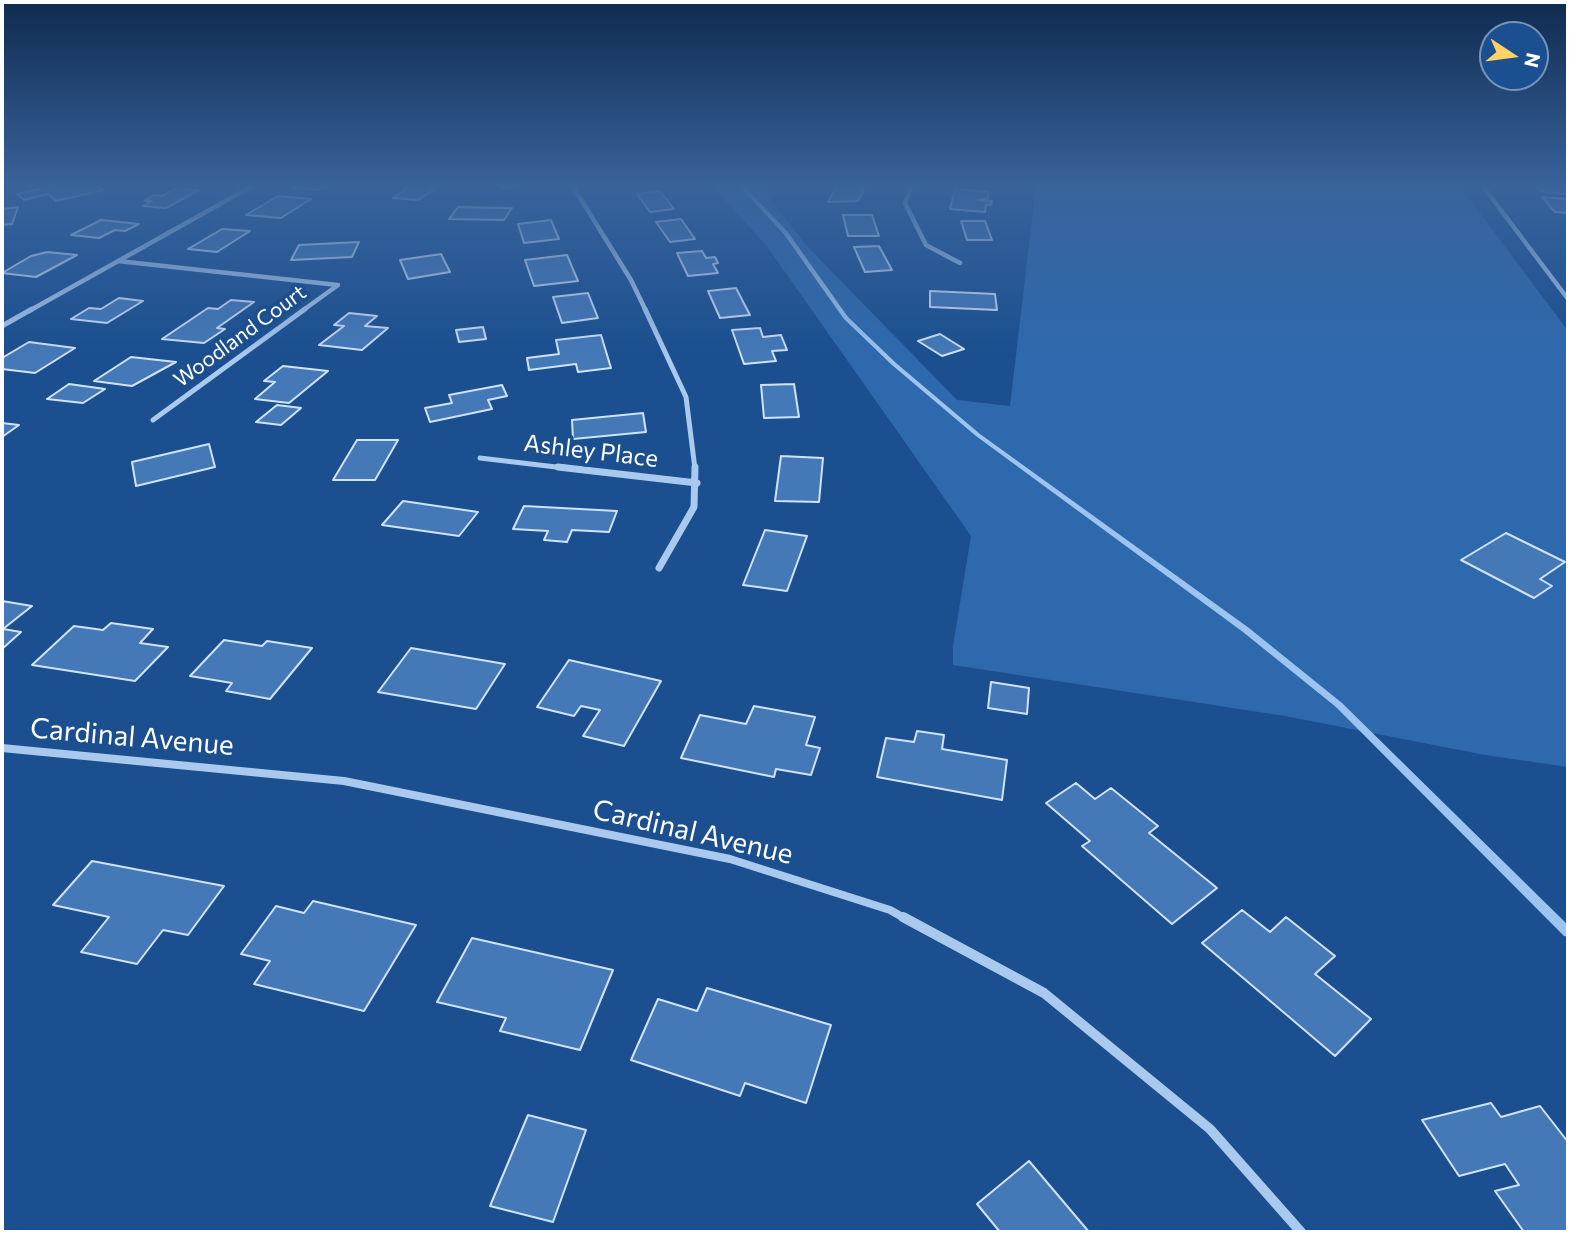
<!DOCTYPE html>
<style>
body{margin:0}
#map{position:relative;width:1570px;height:1234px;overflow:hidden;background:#1b4f8f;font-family:Commissioner,sans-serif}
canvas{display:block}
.frame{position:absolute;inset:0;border:4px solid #fff;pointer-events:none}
.north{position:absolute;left:1479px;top:21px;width:70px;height:70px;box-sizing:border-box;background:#1b4f8f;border:2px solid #7695bc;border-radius:50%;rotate:103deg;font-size:19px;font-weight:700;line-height:28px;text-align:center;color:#fff}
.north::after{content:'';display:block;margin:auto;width:24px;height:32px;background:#ffd166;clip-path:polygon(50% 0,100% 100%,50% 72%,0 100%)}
</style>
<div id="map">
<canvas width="1570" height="1234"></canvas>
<div class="frame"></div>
<div class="north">N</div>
</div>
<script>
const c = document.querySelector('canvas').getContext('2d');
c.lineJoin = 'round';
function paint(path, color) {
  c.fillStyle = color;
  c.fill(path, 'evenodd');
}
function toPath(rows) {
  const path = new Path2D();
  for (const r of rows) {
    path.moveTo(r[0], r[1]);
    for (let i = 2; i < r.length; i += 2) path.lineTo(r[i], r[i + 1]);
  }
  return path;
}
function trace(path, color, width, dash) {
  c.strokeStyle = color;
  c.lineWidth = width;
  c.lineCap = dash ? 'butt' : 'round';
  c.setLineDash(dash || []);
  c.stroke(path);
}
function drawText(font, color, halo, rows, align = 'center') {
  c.font = font + ' Commissioner,sans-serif';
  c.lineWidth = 7;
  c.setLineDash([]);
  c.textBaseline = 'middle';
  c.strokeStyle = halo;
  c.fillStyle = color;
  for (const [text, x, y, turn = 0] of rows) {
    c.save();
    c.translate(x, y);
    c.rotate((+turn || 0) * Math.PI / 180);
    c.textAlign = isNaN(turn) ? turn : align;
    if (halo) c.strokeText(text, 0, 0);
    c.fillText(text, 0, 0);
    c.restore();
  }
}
paint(toPath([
 [711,185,760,185,805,244,957,400,1010,406,1036,185,1459,185,1568,331,1568,767,1485,755,1285,716,953,665,953,646,971,536,766,245]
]), '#2e69ad');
paint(toPath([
 [738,185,743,185,787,231,848,317,896,363,980,434,1249,628,1342,703,1568,925,1568,937,1564,936,1336,707,1243,632,976,436,892,365,844,319,783,233,738,185]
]), '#9cc4f0');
const building = toPath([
 [58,185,96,185,103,190,56,201,48,194,24,200,17,194,58,185],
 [296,185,331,185,316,190,292,188,296,185],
 [408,185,441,185,418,200,393,198,408,188,404,188,408,185],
 [837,185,866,185,858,201,828,202,837,185],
 [1536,185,1568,185,1568,194,1543,192,1536,185],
 [177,188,199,190,166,208,143,206,152,201,144,201,154,195,162,196,177,188],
 [955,189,989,192,988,198,978,200,992,201,991,205,986,205,985,212,950,209,955,189],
 [660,191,674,209,650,212,637,194,660,191],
 [278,196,311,199,281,218,246,215,278,196],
 [1542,197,1568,199,1568,213,1555,212,1542,197],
 [18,207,12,224,2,225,2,209,18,207],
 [458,207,512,208,504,220,449,219,458,207],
 [843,215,872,215,879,236,848,236,843,215],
 [681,219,695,239,670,242,656,222,681,219],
 [101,220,139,224,125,231,115,230,99,238,71,235,101,220],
 [551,220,559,239,524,243,518,224,551,220],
 [961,221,985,221,992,240,967,240,961,221],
 [222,229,250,231,217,252,188,249,222,229],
 [359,242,352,257,291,260,299,245,359,242],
 [879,246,892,270,865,272,854,247,879,246],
 [702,251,706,258,715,257,718,263,713,264,718,273,688,276,677,253,702,251],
 [47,252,77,255,36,277,2,273,31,256,47,252],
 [441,254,450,272,408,279,400,260,441,254],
 [567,255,578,281,534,286,525,260,567,255],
 [736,288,750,315,720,318,708,291,736,288],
 [930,291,995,294,997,310,930,307,930,291],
 [588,293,598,318,562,323,553,297,588,293],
 [119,298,143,301,107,323,71,319,89,308,101,309,119,298],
 [231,300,254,302,217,328,225,329,204,343,162,339,208,308,218,309,231,300],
 [349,313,377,316,365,326,388,328,362,350,319,345,344,326,334,325,349,313],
 [483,327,486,339,459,342,456,330,483,327],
 [760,328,763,337,781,335,787,350,772,351,776,361,744,364,732,330,760,328],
 [940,334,964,349,942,356,918,341,940,334],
 [601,335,611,368,578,372,576,364,529,370,527,358,559,354,556,340,601,335],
 [29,342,75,348,35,373,2,369,2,358,29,342],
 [131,357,176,362,132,386,94,381,131,357],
 [283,366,328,371,289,403,255,399,275,382,264,381,283,366],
 [69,384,105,389,83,403,47,399,69,384],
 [794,384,799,417,764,418,761,385,794,384],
 [502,385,507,396,488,400,492,409,430,422,425,408,452,403,449,395,502,385],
 [277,405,301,408,281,425,256,422,277,405],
 [643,413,646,432,573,439,572,420,643,413],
 [2,423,19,425,2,437,2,423],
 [357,440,398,440,375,480,333,480,357,440],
 [209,444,215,467,136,486,132,462,209,444],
 [781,456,823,458,819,502,775,501,781,456],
 [403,501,478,512,459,536,382,525,403,501],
 [524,506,617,511,609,532,572,530,567,542,544,540,548,531,513,529,524,506],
 [765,530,807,536,787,591,743,585,765,530],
 [1506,533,1565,562,1540,579,1552,586,1534,598,1461,560,1506,533],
 [2,601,32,606,3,629,21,632,2,649,2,601],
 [111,623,153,629,140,643,168,647,135,681,32,665,74,626,103,630,111,623],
 [224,640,262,646,267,641,312,648,270,699,226,691,232,683,190,676,224,640],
 [411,648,505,664,476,709,378,692,411,648],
 [569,660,661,681,624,746,583,736,600,710,581,706,574,716,537,707,569,660],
 [991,682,1029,688,1027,714,988,708,991,682],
 [754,706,815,717,806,745,820,748,811,775,776,769,774,777,681,758,700,715,746,724,754,706],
 [917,731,944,735,942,749,1007,760,1002,800,877,777,886,738,914,742,917,731],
 [1076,783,1095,799,1111,788,1158,826,1149,833,1217,888,1172,924,1082,846,1090,841,1046,803,1076,783],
 [92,861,224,886,188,935,163,930,137,964,81,952,109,917,53,905,92,861],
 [313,901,416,925,364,1011,254,984,270,961,241,954,276,906,304,913,313,901],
 [1242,910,1270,932,1286,917,1335,956,1315,974,1371,1019,1335,1056,1202,943,1242,910],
 [472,938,613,970,580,1050,500,1031,506,1018,437,1002,472,938],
 [707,988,831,1025,806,1103,745,1083,740,1096,631,1060,658,999,697,1011,707,988],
 [1491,1103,1501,1117,1540,1106,1568,1142,1568,1232,1524,1232,1495,1191,1519,1185,1505,1164,1459,1176,1422,1120,1491,1103],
 [528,1115,586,1130,553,1222,490,1206,528,1115],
 [1029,1161,1089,1232,1000,1232,977,1204,1029,1161]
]);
paint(building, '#4478b7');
trace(building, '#cfe3fa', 2);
trace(toPath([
 [572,185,631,280,646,311],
 [912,185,905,203,926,245,960,263],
 [1482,185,1568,299],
 [502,187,517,185],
 [118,261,338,285,302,311],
 [29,311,254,185]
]), '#a9c9ee', 4.5);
trace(toPath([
 [645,309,686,397,695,469],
 [2,326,32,309],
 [153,420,305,309],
 [480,458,573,469]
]), '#a9c9ee', 5);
trace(toPath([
 [558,467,697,483],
 [659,568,694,507,695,467]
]), '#a9c9ee', 7);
trace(toPath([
 [2,748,344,781,730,859,890,910,906,919]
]), '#a9c9ee', 8);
trace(toPath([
 [903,917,1044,993,1210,1129,1301,1232]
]), '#a9c9ee', 10);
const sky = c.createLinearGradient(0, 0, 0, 358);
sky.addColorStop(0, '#0f2b4f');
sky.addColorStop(0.52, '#39639b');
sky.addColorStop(1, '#39639b00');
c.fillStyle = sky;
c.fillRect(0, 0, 1570, 358);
drawText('21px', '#fff', '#1b4f8f', [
 ["Woodland Court",240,336,-36]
]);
drawText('24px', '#fff', '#1b4f8f', [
 ["Ashley Place",591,451,7]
]);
drawText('28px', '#fff', '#1b4f8f', [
 ["Cardinal Avenue",132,737,5],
 ["Cardinal Avenue",693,832,13]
]);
</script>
